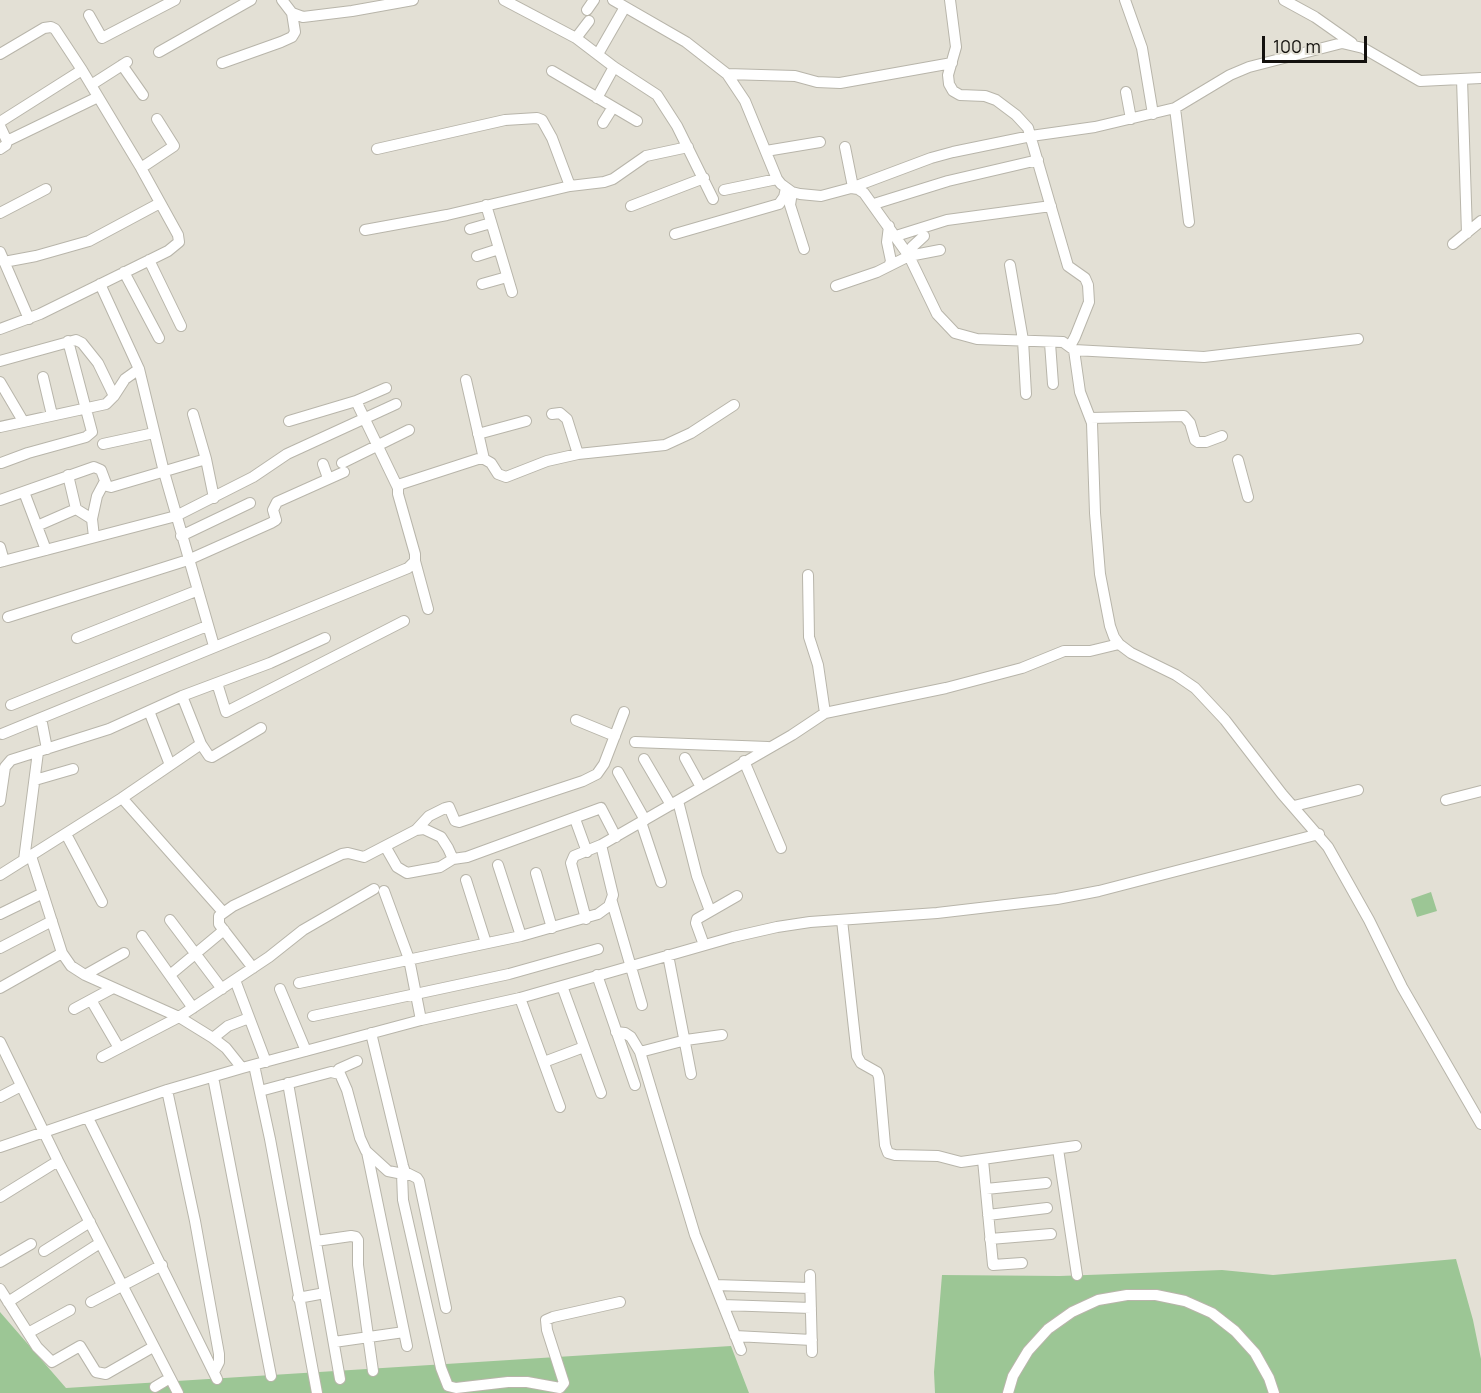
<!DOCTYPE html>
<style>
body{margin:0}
#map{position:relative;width:1481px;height:1393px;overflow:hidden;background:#e3e0d5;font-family:Manrope,sans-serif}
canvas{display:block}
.scale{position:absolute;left:1262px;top:36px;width:105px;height:27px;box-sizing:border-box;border:3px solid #13110e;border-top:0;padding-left:8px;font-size:18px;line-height:21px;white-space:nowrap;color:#13110e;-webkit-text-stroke:4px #e3e0d5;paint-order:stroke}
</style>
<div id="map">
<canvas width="1481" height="1393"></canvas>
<div class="scale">100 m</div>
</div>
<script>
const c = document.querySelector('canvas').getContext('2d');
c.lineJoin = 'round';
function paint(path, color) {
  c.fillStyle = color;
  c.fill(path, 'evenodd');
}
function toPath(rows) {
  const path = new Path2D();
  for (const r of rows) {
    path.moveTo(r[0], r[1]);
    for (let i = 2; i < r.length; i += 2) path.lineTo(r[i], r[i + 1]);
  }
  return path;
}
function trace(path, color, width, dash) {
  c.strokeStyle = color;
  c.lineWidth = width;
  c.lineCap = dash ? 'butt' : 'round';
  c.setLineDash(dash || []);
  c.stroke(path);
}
paint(toPath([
 [1431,892,1437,911,1417,917,1411,899],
 [1456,1259,1473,1320,1481,1359,1481,1393,935,1393,934,1372,942,1275,1060,1276,1222,1270,1273,1275],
 [0,1312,66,1388,731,1346,749,1393,0,1393]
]), '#9cc695');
const minor = toPath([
 [282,0,292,13,303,17,352,11,413,0],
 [504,0,576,38,614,67,657,95,677,126,713,199],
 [613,0,686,42,727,74,745,101,777,179,781,184,792,192,800,194,821,196,851,188,858,189,864,193,909,256,937,314,955,333,977,339,1063,342,1074,350,1080,392,1092,423,1095,513,1100,574,1110,626,1114,637,1119,644,1131,653,1176,675,1195,688,1225,720,1282,794,1328,847,1369,920,1402,987,1481,1124],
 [950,0,956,47,948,75,949,84,953,91,960,95,985,96,996,100,1016,115,1028,128,1068,266,1085,278,1088,285,1089,302,1075,337,1070,346],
 [1125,0,1142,48,1153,114],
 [1284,0,1315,17,1352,43],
 [587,10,594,0],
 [89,15,102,38,175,0],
 [576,38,589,21],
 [159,52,251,0],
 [0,54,44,28,51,27,55,29,82,70,141,168,178,235,179,242,168,251,40,314,0,329],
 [598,54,625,7],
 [222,63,281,42,292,37,295,32,292,13],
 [122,65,143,95],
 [552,71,637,121],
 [727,74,795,76,817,82,840,83,952,63],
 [1462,79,1467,233],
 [91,85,127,62],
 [1126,92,1131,119],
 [597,98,614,67],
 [1175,108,1189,222],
 [0,122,82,70],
 [603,123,613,107],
 [0,126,7,141,6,145,0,149],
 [7,141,98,97],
 [845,147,853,187],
 [377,149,505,120,537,118,542,120,552,138,570,186],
 [766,151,820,142],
 [141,168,174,146,157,119],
 [851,188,931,158,953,152,1031,136,1095,127,1175,108,1230,75,1249,67,1342,43,1363,48,1420,81,1481,78],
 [724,190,777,179],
 [792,192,790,205,804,249],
 [874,204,948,181,1038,160],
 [486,205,512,292],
 [631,206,704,178],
 [0,213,46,189],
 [889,226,887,242,891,261,889,266],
 [470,229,491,223],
 [365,230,447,215,570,186,604,182,613,179,646,156,688,147],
 [675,234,779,204,784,197,786,188],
 [896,236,947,220,1051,206],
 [1453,244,1481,221],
 [0,252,29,319],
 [477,256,499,249],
 [909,256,912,247,924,236],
 [149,260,181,326],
 [4,262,36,256,89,241,160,203],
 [1010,265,1023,340,1026,394],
 [124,272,159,338],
 [100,284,139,369,164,472,214,646],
 [482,284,507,277],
 [836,286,877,272,909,256,940,250],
 [1050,343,1053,384],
 [1074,350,1204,357,1358,339],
 [0,361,76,340,82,343,98,363,114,396],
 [43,377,52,415],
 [466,380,484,459],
 [0,382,23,421],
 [356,401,386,388],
 [193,414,206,459,214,498],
 [552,414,560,413,567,419,578,454],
 [1090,418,1184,416,1190,423,1195,440,1198,442,1206,442,1222,436],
 [289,421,356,401,398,488],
 [0,427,106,404,114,396,125,379,139,369],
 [478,434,526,421],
 [103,444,154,433],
 [1238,460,1248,497],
 [1,463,28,453,86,437,92,432,68,341],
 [342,463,409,430],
 [323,464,328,478],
 [68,475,76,509,92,519],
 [24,492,46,550],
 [0,500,94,467,101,470,107,486,111,487,206,459],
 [37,526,76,509],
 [181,536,250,503],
 [94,537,92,519,97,496,105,481],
 [0,547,4,561],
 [415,561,428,609],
 [0,562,176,516,253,477,287,454,396,404],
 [808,575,809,637,818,665,825,713],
 [8,617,188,560,271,523,276,520,273,510,277,502,344,472],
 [77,638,196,591],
 [217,683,226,712,404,621],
 [11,705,207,626],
 [149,711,170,765],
 [41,718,47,749],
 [576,720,615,736],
 [2,734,408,568,415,561,415,554,398,494,398,487,401,484,478,459,484,459,491,463,498,474,506,477,547,461,578,454,665,445,691,433,734,405],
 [635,742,768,747],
 [201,744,209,756,212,757,261,728],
 [685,758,701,787],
 [644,759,671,805],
 [744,761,781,848],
 [618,772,645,820],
 [35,780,73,769],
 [122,798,223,912],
 [1446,800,1481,791],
 [0,801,5,767,11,760,109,729,182,696,270,663,325,638],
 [678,801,697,876,710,911],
 [1294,806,1358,790],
 [575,819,587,852],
 [641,822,661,882],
 [416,830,429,816,445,808,449,807,455,821,459,822,583,781,597,774,604,764,624,712],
 [66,834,102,902],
 [385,846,397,867,407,873,440,867,453,859],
 [31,856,62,953,71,966,85,975,179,1017,213,1038,226,1048,242,1068],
 [24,860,38,752],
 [498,865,521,936],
 [536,873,552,928],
 [0,875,122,798,201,744,182,696],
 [466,880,486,943],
 [384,891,409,959,421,1020],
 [612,902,642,1005],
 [0,914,43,893],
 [586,919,571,863,574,856,601,845,792,735,825,713,946,688,1022,668,1064,651,1090,651,1119,644],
 [170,920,222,989],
 [842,920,857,1056,861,1063,877,1072,879,1077,885,1145,888,1153,895,1155,938,1156,961,1162,1076,1146],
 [142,936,193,1008],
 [704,945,696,923,697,919,737,896],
 [0,948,52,921],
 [668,955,691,1074],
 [253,968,219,924,219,916,233,906,342,854,348,853,364,857,416,830,424,829,441,837,448,848,453,859,467,857,601,808,616,837],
 [85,975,124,953],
 [170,975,224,930],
 [597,975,635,1085],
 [235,980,266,1062],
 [299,983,521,936,598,914,609,906,613,895,601,845],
 [562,986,601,1093],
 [0,988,62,953],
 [280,989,306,1051],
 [520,998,560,1107],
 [91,1000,119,1048],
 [74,1009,113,988],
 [313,1016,509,974,598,949],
 [616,1032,625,1033,631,1037,640,1052,695,1235,741,1350],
 [371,1033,403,1166,405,1172,417,1178,419,1181,446,1308],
 [213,1038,228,1026,249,1018],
 [0,1042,58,1161,178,1393],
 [640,1052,686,1040,722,1035],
 [102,1057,179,1017,269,957,303,930,374,889],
 [544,1062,584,1047],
 [254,1065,270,1139,317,1393],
 [337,1072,339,1069,357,1061],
 [213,1077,271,1376],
 [288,1083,340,1379],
 [167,1090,195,1221,219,1354,219,1362,214,1372],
 [260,1091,331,1072,340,1074,347,1090,360,1138,366,1151,388,1171,408,1175],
 [0,1097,21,1086],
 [88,1118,217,1379],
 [0,1147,167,1090,242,1068,421,1020,520,998,733,937,777,927,810,922,937,913,1057,899,1099,891,1319,834],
 [1058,1149,1077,1275],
 [367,1152,407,1346],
 [983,1160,993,1265,1022,1263],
 [402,1174,403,1200,441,1368,448,1386,456,1388,508,1382,527,1382,560,1388,564,1383,547,1330,546,1320,553,1317,620,1302],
 [986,1189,1046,1183],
 [0,1197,58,1161],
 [988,1215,1047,1208],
 [990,1239,1051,1234],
 [316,1241,351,1236,356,1237,358,1240,358,1265,373,1371],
 [44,1251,90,1222],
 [0,1262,31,1244],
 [810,1275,812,1352],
 [715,1285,810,1288],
 [0,1289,37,1347,52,1362,80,1346,96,1372,106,1374,153,1347],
 [298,1298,325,1293],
 [8,1302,100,1243],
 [91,1302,162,1265],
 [723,1305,811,1308],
 [28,1333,70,1310],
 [735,1336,812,1340],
 [334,1342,404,1332],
 [155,1387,170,1378],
 [1008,1393,1013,1376,1028,1351,1048,1329,1072,1312,1098,1300,1127,1295,1156,1295,1185,1301,1212,1313,1235,1331,1255,1353,1269,1378,1274,1393]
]);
trace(minor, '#b8b5aa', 12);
trace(minor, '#fff', 10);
</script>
